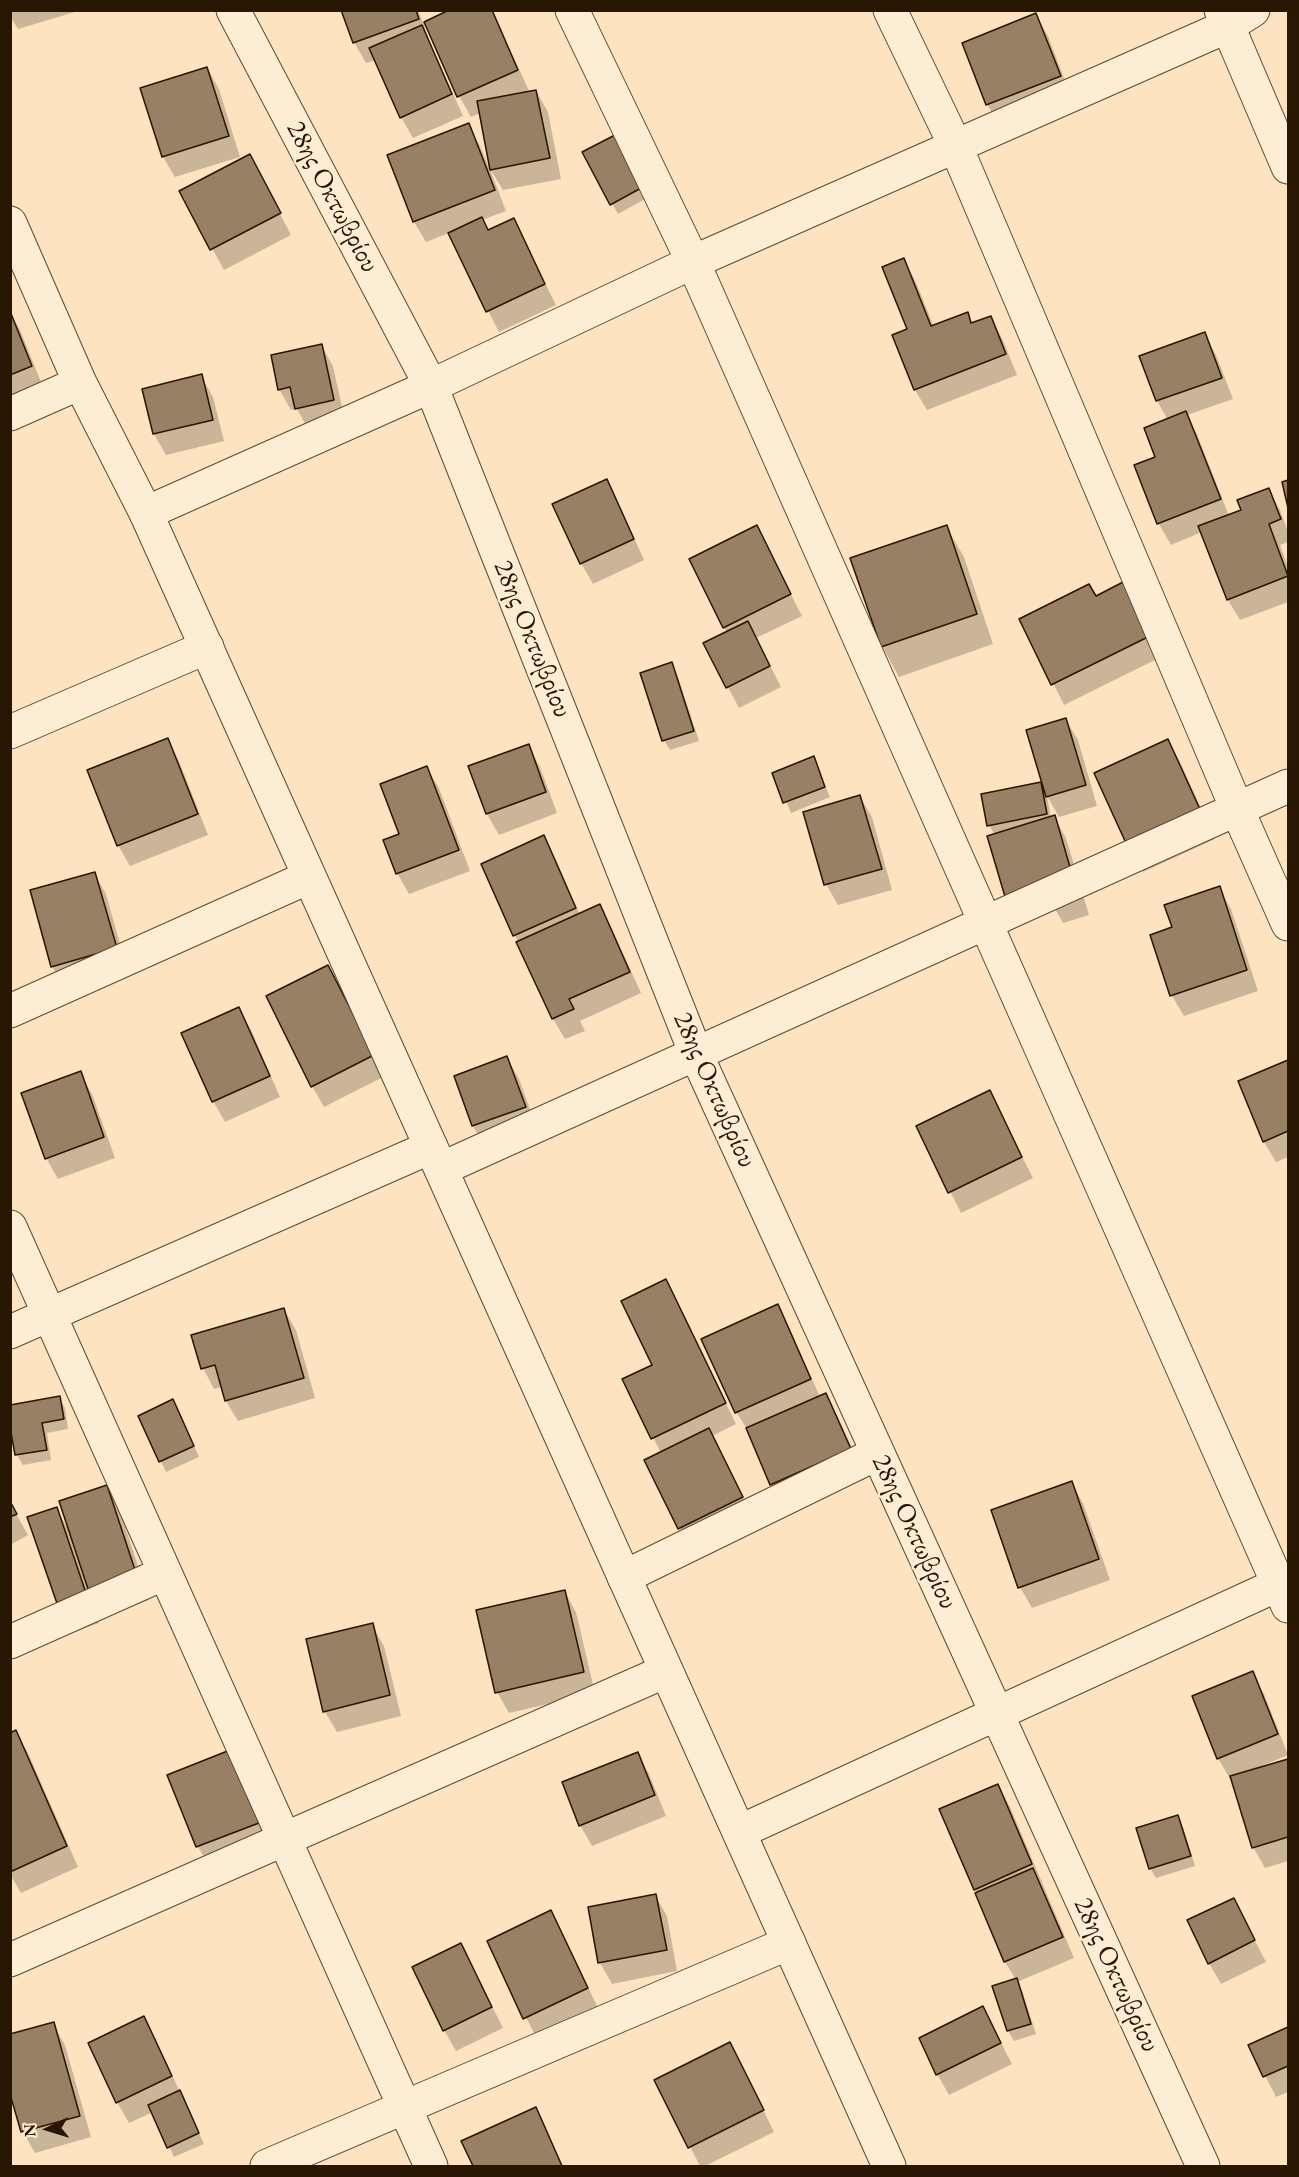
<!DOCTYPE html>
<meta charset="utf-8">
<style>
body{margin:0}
#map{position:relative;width:1299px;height:2177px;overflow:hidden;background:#fde3bf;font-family:"EB Garamond",serif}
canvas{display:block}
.frame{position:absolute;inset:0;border:12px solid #281502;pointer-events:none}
.north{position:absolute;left:18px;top:2099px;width:60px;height:60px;-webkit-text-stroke:4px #feedd5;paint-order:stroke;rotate:266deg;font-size:16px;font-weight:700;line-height:24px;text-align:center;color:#281502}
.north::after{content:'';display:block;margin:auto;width:21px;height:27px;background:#281502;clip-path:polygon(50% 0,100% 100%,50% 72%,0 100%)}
</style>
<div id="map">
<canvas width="1299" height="2177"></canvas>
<div class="frame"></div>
<div class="north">N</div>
</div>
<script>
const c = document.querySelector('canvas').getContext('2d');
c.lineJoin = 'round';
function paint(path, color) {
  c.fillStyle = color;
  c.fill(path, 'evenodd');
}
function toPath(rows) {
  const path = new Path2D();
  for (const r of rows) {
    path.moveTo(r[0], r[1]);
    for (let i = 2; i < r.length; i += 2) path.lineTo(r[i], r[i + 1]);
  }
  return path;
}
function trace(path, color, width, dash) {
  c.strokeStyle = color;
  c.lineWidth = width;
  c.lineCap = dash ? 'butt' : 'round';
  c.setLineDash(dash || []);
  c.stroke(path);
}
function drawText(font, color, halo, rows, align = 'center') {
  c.font = font + ' "EB Garamond",serif';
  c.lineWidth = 5;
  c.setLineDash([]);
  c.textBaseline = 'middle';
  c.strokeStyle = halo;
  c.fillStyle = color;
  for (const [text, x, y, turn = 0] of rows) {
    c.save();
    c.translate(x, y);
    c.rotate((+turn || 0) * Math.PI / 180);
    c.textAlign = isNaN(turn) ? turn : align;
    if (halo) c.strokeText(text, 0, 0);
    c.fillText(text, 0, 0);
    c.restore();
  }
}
paint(toPath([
 [10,10,74,10,75,12,18,29,10,16],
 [343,10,418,10,423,23,452,10,492,10,530,93,536,91,548,112,561,179,503,190,492,172,491,172,506,211,482,220,488,231,513,220,556,305,499,332,449,233,426,242,414,222,389,156,468,125,480,146,490,170,491,169,480,113,471,117,459,96,426,24,424,25,429,40,463,116,413,138,401,117,376,60,366,63,354,42],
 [1036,15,1048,36,1071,97,999,125,987,104,964,44],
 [207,68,219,89,240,157,175,177,163,157,142,89],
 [620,147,647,198,618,214,584,153],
 [261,177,291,235,224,270,181,191],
 [903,260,915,280,934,327,967,314,973,324,990,317,1002,338,1017,375,927,410,915,390,894,336,909,330],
 [10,313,20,330,43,387,10,401],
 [1204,334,1216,355,1233,399,1187,415,1197,434,1229,516,1242,510,1268,489,1280,510,1288,532,1288,542,1280,545,1288,567,1288,602,1240,620,1228,600,1202,532,1171,545,1159,524,1136,466,1157,458,1168,420,1157,401],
 [321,345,333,366,345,421,308,429,297,409,291,410,279,389],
 [201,376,213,397,224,441,166,455,154,434,144,390],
 [606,481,618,502,644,560,593,584,581,563],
 [946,526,964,557,993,644,899,677,882,646],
 [756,527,802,616,756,638,781,687,739,708,705,644,727,633,691,560],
 [1096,598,1139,603,1165,655,1064,705,1021,619],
 [671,664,677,674,699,741,670,750,664,740],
 [1066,720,1078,740,1097,806,1059,817,1047,796,1051,818,1054,817,1066,838,1089,915,1063,923,1055,909,995,835,989,825,1040,784,1044,791],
 [167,740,179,761,208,835,130,866,118,845],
 [1168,741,1180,762,1215,839,1143,872,1131,851],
 [528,746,540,767,557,813,499,835,487,814,470,767],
 [813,758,830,797,791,813,774,773],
 [427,768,439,788,470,871,409,894,397,873],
 [860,797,872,817,892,890,838,905,826,884],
 [543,837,555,858,580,915,599,906,611,927,641,993,580,1021,585,1031,565,1039,553,1019,483,865],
 [94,873,106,894,127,969,64,987,52,966],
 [1219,888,1231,909,1258,991,1184,1016,1172,996,1152,936,1174,928],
 [328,967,385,1076,324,1107,312,1086],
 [239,1009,251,1030,280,1097,225,1122,213,1101],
 [507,1058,519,1079,537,1128,485,1147,473,1126,456,1077],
 [1288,1062,1288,1157,1276,1162,1264,1142,1240,1082],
 [80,1073,92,1094,115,1158,58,1179,46,1158],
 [989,1092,1033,1178,961,1213,918,1127],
 [677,1302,736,1424,712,1436,754,1518,691,1549,646,1461,661,1453,624,1380,654,1365],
 [777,1306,789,1327,820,1397,826,1395,837,1415,862,1470,784,1505,772,1484,749,1432,736,1412],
 [284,1310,296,1330,315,1398,238,1421,226,1401,222,1387,214,1389,203,1368],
 [59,1398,65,1408,68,1429,47,1433,51,1460,23,1465,17,1455,10,1419],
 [178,1411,199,1457,166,1472,140,1417],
 [1071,1482,1083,1503,1110,1580,1032,1608,1020,1587],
 [107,1487,119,1508,149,1600,103,1616,91,1597,99,1623,74,1632,62,1611,56,1508,69,1531],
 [10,1503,28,1535,10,1545],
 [564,1591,576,1612,595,1693,509,1713,497,1692],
 [372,1625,384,1646,401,1716,337,1732,325,1712,308,1640],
 [1252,1673,1264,1694,1288,1755,1264,1765,1265,1768,1288,1760,1288,1861,1265,1868,1253,1847,1232,1778,1230,1779,1218,1758],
 [16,1732,28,1753,78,1867,21,1893,10,1874,10,1734],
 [229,1752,270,1844,210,1867,198,1847,169,1776],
 [637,1753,649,1774,666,1816,592,1846,580,1825],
 [998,1786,1010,1807,1074,1958,1017,1982,1022,1990,1036,2034,1014,2041,1008,2031,1016,1980,1005,1962,975,1889],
 [1177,1817,1183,1827,1195,1866,1156,1878,1150,1868],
 [655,1895,667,1916,677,1971,612,1984,600,1963,589,1908],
 [1233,1899,1266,1962,1221,1984,1209,1963],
 [550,1912,562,1933,599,2010,537,2039,488,1942],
 [461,1945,503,2028,456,2051,444,2030],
 [983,2008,1012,2064,949,2095,937,2074],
 [143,2018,155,2038,204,2144,174,2157,153,2112,129,2123,117,2102],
 [53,2024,65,2045,91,2137,35,2153,23,2132,10,2088],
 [1288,2028,1288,2092,1276,2097,1250,2046],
 [741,2065,774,2132,705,2166,700,2166,656,2080],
 [535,2109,563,2166,474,2166,463,2142]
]), '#0003');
const building = toPath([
 [341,10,416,10,419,19,353,43,341,10],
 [449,10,492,10,518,70,457,97,424,22,449,10],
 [1036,13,1061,76,986,105,962,43,1036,13],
 [422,25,452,94,400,118,369,48,422,25],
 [207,67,229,136,162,157,140,88,207,67],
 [536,90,550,158,490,170,477,101,536,90],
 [469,123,495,190,413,222,387,155,469,123],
 [615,135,643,187,610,205,582,152,615,135],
 [250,154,281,213,210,250,179,191,250,154],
 [482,217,488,230,514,218,545,284,486,312,448,233,482,217],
 [904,258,931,326,968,312,971,323,991,316,1006,354,914,390,892,335,907,329,882,267,904,258],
 [10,311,32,366,10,375,10,311],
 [1205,332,1222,378,1156,401,1139,356,1205,332],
 [322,344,334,400,295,409,290,387,278,390,271,355,322,344],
 [202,374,213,420,153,434,142,389,202,374],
 [1186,411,1221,499,1157,524,1134,465,1155,457,1144,428,1186,411],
 [607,479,634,539,580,564,552,504,607,479],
 [1288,480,1288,508,1282,482,1288,480],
 [1269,488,1281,519,1269,524,1288,576,1227,600,1198,526,1241,510,1237,500,1269,488],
 [757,525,791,594,723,628,689,559,757,525],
 [947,525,977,614,881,647,850,558,947,525],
 [1127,580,1154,634,1051,685,1019,619,1089,584,1096,596,1127,580],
 [748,621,770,666,726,688,703,643,748,621],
 [672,662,694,731,662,741,640,673,672,662],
 [1066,718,1086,785,1046,797,1026,730,1066,718],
 [168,738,198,814,117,846,87,770,168,738],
 [1168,739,1204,818,1130,852,1094,773,1168,739],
 [529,744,546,792,486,814,468,766,529,744],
 [814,756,825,787,783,803,772,773,814,756],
 [427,766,459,850,396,874,383,840,399,834,380,784,427,766],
 [1041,782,1047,814,987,826,981,794,1041,782],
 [860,795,882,869,824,885,803,812,860,795],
 [1055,815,1078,895,1006,900,987,836,1055,815],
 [544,835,576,908,513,936,481,864,544,835],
 [95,872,117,948,51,967,30,890,95,872],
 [1220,886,1247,970,1170,996,1150,935,1172,927,1164,905,1220,886],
 [600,904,630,972,569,999,574,1009,552,1019,516,942,600,904],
 [328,965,374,1055,311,1087,266,996,328,965],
 [239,1007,270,1076,212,1102,181,1033,239,1007],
 [507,1056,526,1107,472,1126,454,1076,507,1056],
 [1288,1060,1288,1131,1263,1142,1238,1081,1288,1060],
 [81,1071,104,1137,45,1159,21,1093,81,1071],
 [990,1090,1022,1157,948,1193,916,1126,990,1090],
 [666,1279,726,1403,651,1439,622,1379,652,1365,621,1301,666,1279],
 [778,1304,811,1379,735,1413,701,1339,778,1304],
 [284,1308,304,1378,225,1401,215,1365,201,1369,191,1335,284,1308],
 [826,1393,851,1449,770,1485,746,1428,826,1393],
 [60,1396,64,1419,42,1423,47,1450,15,1455,10,1427,10,1405,60,1396],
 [173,1399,194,1446,159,1462,138,1416,173,1399],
 [709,1428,743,1497,678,1529,644,1460,709,1428],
 [1072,1481,1099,1559,1018,1588,991,1510,1072,1481],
 [107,1485,138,1579,90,1595,59,1501,107,1485],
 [10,1501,17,1514,10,1517,10,1501],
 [57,1507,89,1602,60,1612,27,1517,57,1507],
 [565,1590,584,1672,495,1693,476,1610,565,1590],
 [373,1623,390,1695,323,1712,306,1639,373,1623],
 [1253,1671,1278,1734,1217,1759,1192,1696,1253,1671],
 [16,1730,67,1846,10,1872,10,1733,16,1730],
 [230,1750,259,1823,196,1847,167,1775,230,1750],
 [638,1752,655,1795,579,1826,562,1782,638,1752],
 [1288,1759,1288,1837,1252,1848,1230,1776,1288,1759],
 [998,1784,1032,1864,974,1890,939,1809,998,1784],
 [1178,1815,1191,1856,1149,1869,1136,1828,1178,1815],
 [1033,1868,1063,1937,1004,1962,975,1893,1033,1868],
 [656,1894,667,1950,598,1963,588,1907,656,1894],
 [1234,1898,1255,1940,1208,1964,1187,1920,1234,1898],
 [551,1910,588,1988,523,2019,487,1941,551,1910],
 [461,1943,492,2007,443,2031,412,1967,461,1943],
 [1017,1978,1031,2024,1007,2031,992,1986,1017,1978],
 [983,2006,1001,2043,936,2075,919,2038,983,2006],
 [144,2016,172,2076,116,2103,88,2043,144,2016],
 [54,2022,80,2116,21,2132,10,2094,10,2034,54,2022],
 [1288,2027,1288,2066,1263,2077,1248,2045,1288,2027],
 [730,2042,764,2110,688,2148,654,2080,730,2042],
 [180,2090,199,2133,167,2148,148,2105,180,2090],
 [536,2107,562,2166,473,2166,461,2141,536,2107]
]);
paint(building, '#978064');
trace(building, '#281502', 1.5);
const minor = toPath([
 [233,10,431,386,696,1054,1203,2166],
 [572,10,693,262,1288,1606],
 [890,10,956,147,1237,809,1288,924],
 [1221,10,1288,167],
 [10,223,80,383,146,513],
 [10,414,80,383],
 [10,732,207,647],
 [10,1011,309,877],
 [441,1169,1288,786],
 [10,1227,431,2166],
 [10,1332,431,1147],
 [624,1577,878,1453],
 [10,1642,165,1573],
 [739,1832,1288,1580],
 [10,1960,666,1671],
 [267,2166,789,1943]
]);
const tertiary = toPath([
 [889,2166,146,513,431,386,693,262,1228,26,1253,10]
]);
trace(minor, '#5d4831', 35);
trace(tertiary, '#5d4831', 35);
trace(minor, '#feedd5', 33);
trace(tertiary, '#feedd5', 33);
drawText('27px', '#281502', '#feedd5', [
 ["28ης Οκτωβρίου",332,197,62],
 ["28ης Οκτωβρίου",532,639,68],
 ["28ης Οκτωβρίου",714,1090,66],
 ["28ης Οκτωβρίου",914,1532,65],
 ["28ης Οκτωβρίου",1116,1975,65]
]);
</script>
